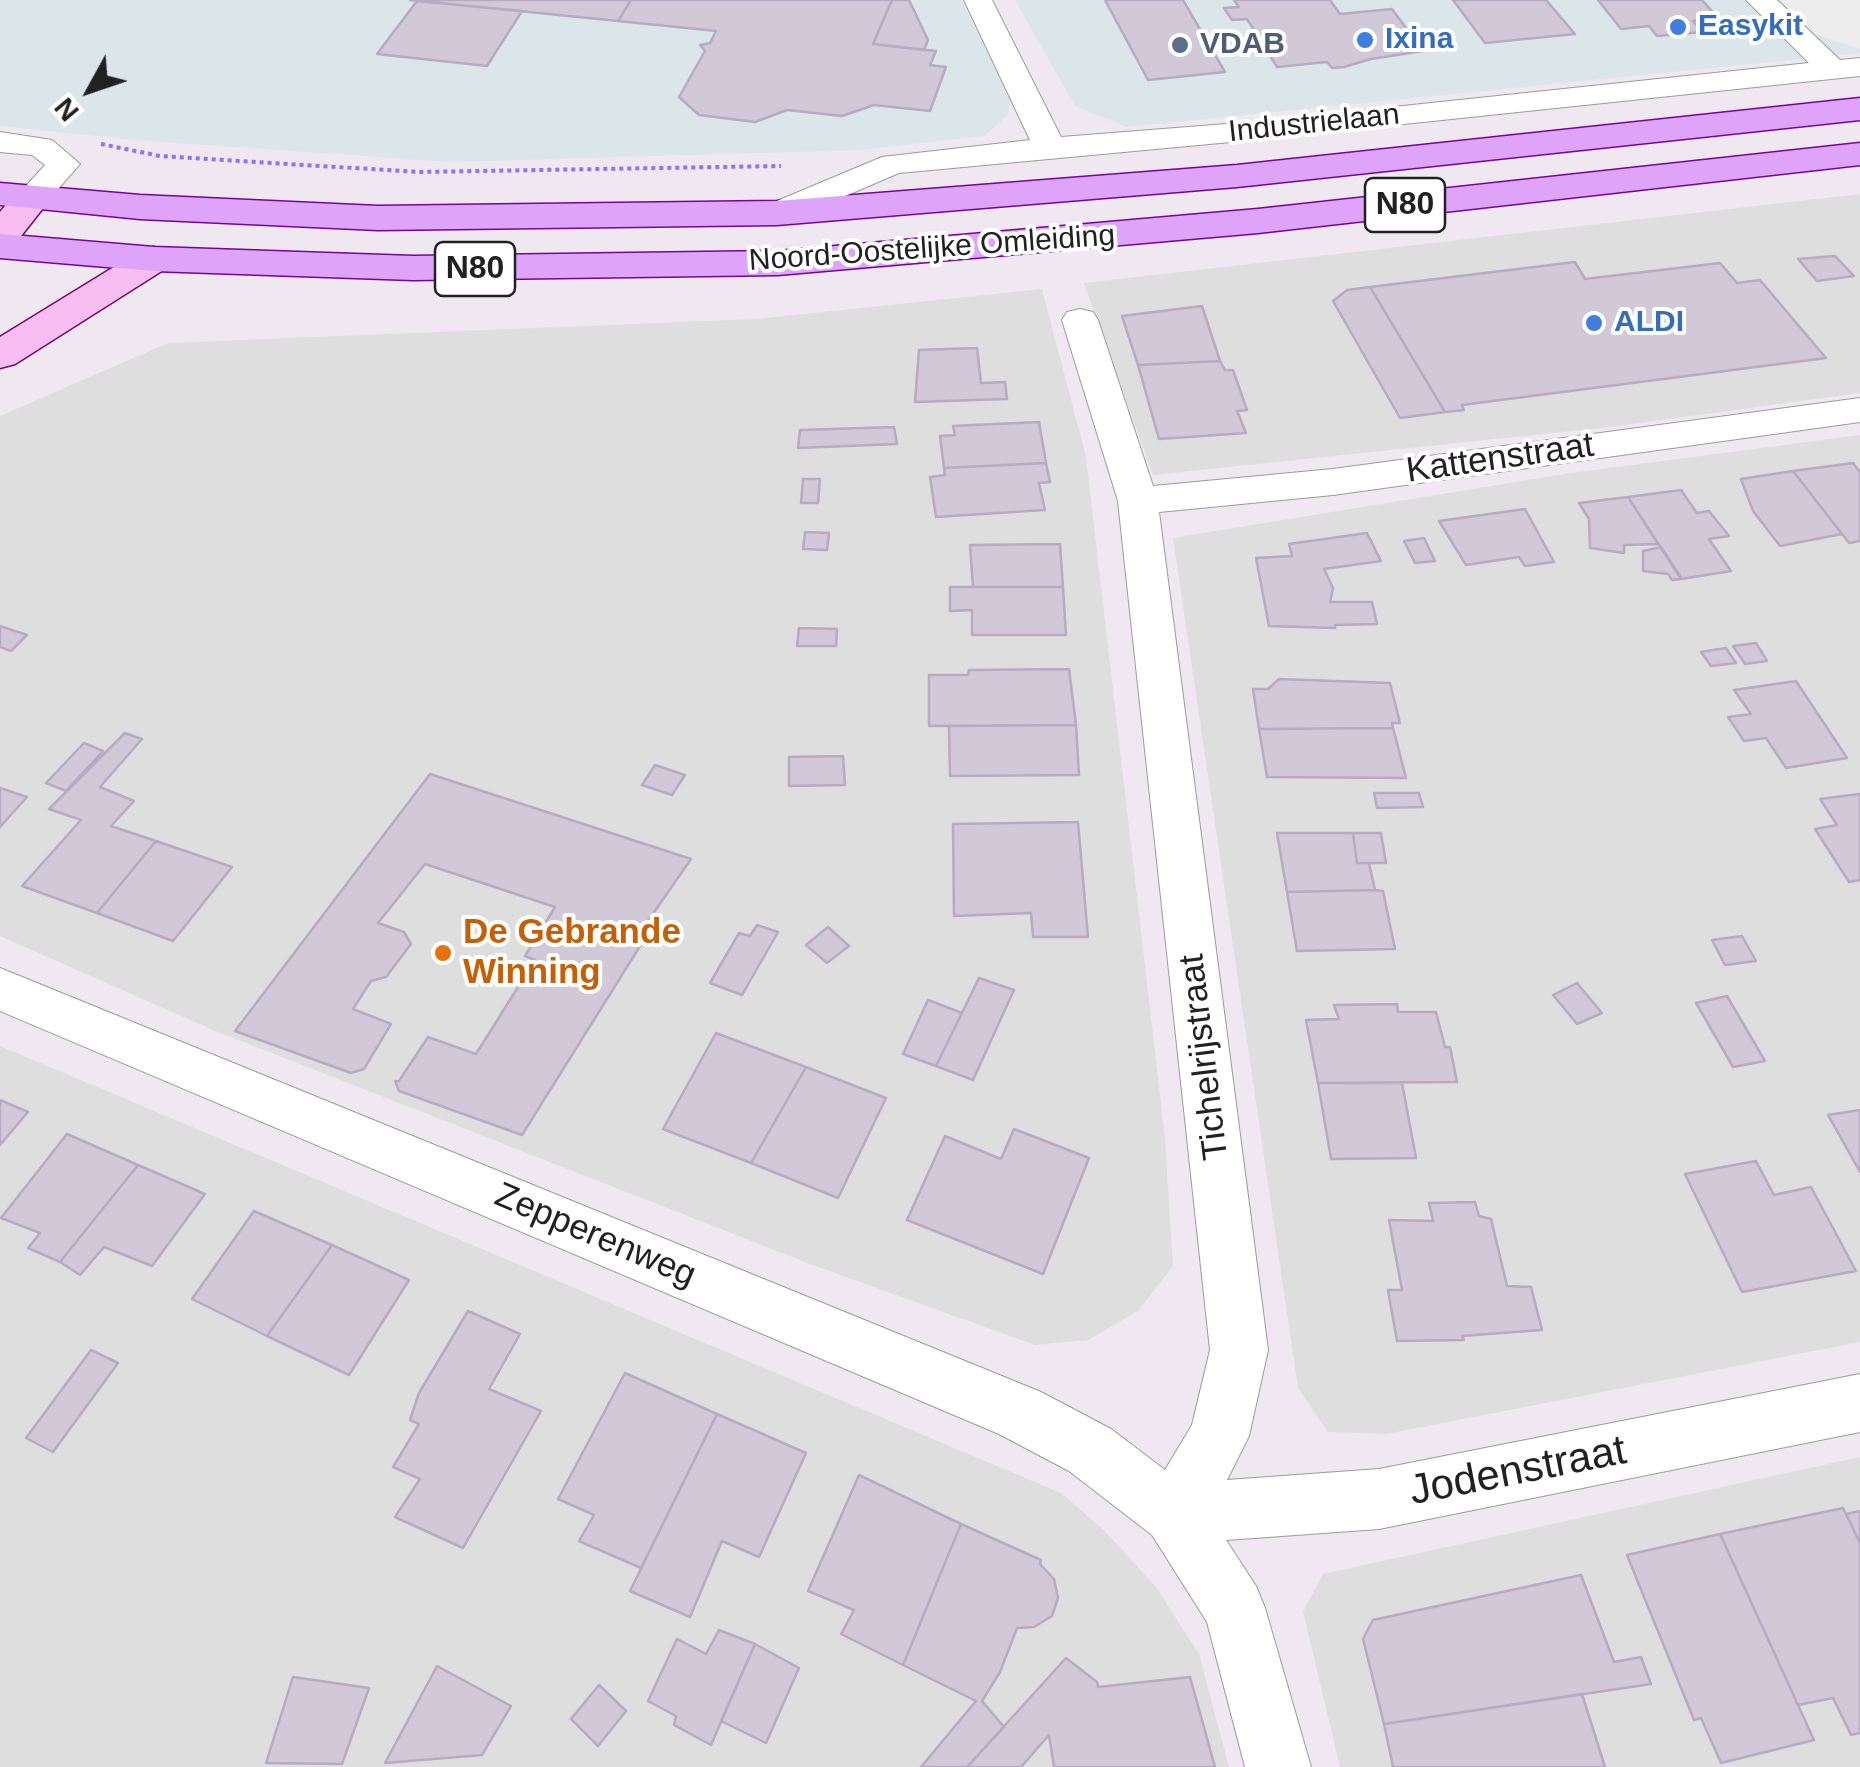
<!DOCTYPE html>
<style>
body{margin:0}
#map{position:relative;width:1860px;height:1767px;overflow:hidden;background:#efe8f1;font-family:Arial,sans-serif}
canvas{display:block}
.north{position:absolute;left:40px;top:40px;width:100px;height:100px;-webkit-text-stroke:8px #fff;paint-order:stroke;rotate:230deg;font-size:28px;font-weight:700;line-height:40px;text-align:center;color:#212121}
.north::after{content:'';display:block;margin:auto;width:35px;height:45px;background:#212121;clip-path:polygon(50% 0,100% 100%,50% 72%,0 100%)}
</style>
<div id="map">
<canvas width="1860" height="1767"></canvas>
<div class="north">N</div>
</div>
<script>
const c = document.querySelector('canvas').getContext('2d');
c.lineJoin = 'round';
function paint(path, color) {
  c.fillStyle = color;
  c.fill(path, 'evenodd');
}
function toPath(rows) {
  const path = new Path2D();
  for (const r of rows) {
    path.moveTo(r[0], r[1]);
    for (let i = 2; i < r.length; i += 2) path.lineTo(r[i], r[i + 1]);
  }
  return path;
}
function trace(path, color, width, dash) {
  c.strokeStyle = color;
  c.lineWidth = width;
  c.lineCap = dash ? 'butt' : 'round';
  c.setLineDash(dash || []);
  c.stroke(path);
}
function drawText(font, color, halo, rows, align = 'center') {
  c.font = font + ' Arial,sans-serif';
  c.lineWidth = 8;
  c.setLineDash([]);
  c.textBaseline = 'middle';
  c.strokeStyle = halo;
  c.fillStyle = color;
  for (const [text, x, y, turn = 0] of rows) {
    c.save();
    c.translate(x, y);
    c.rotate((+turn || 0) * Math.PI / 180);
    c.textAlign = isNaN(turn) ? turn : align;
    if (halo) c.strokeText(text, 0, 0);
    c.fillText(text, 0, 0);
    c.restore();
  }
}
paint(toPath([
 [1860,194,1860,393,1610,427,1153,475,1084,283],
 [1042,289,1086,457,1165,1138,1173,1266,1138,1311,1088,1340,1035,1345,810,1264,213,1030,0,936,0,416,168,343,756,319],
 [1860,435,1860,1342,1386,1434,1328,1432,1298,1388,1173,538,1564,474],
 [0,1046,1061,1493,1104,1530,1156,1587,1199,1654,1229,1767,0,1767],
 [1860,1457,1860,1767,1340,1767,1303,1612,1323,1574]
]), '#dededf');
paint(toPath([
 [0,0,961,0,1011,99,1007,116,984,136,860,150,450,162,134,140,0,126],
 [1015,0,1860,0,1860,53,1126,127,1075,106]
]), '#dae6ea');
paint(toPath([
 [1780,0,1860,0,1860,49,1815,34]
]), '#ededed');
const building = toPath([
 [410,0,631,0,618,21,410,0],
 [631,0,892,0,873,44,936,51,930,65,946,67,930,111,874,105,842,116,787,110,755,122,699,115,679,97,705,51,700,45,710,43,716,31,618,21,631,0],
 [892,0,909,0,928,40,924,50,873,44,892,0],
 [1105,0,1183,0,1225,72,1148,80,1105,0],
 [1234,0,1330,0,1340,14,1392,9,1423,51,1371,59,1344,67,1332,68,1327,62,1277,67,1247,19,1232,20,1224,8,1239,7,1234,0],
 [1453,0,1546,0,1575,34,1485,43,1453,0],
 [1598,0,1702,0,1719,19,1693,21,1702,32,1657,36,1649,26,1621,29,1598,0],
 [417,1,522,11,487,66,377,54,417,1],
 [1835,256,1854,276,1817,281,1798,259,1835,256],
 [1575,262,1585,279,1720,263,1737,283,1760,280,1826,358,1462,405,1464,410,1445,412,1370,287,1575,262],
 [1370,287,1445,412,1400,418,1333,301,1347,290,1370,287],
 [1202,306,1220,361,1138,365,1122,316,1202,306],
 [977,348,981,383,1005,382,1007,399,915,402,919,350,977,348],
 [1220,361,1225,370,1233,370,1247,410,1237,411,1246,433,1159,439,1138,365,1220,361],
 [1039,422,1046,463,944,468,940,436,955,435,953,426,1039,422],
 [894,427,897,444,798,448,800,430,894,427],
 [1046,463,1050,482,1039,483,1045,510,936,517,930,477,945,475,944,468,1046,463],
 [1853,463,1860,472,1860,541,1849,543,1793,471,1853,463],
 [1793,471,1842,534,1780,546,1753,511,1741,479,1793,471],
 [803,479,820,479,818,503,801,503,803,479],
 [1681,490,1697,513,1709,511,1729,536,1709,539,1731,571,1681,579,1628,497,1681,490],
 [1628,497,1658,544,1624,545,1624,553,1590,548,1589,519,1579,503,1628,497],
 [1525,509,1554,562,1525,566,1519,557,1466,565,1439,521,1525,509],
 [805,532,829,533,827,550,803,549,805,532],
 [1367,533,1381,561,1324,569,1333,588,1330,602,1372,602,1377,624,1335,625,1335,628,1269,626,1256,558,1292,556,1289,544,1367,533],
 [1424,538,1435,561,1415,563,1404,541,1424,538],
 [1060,544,1063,587,973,587,970,545,1060,544],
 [1661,547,1680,576,1681,579,1672,580,1668,574,1643,571,1643,551,1661,547],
 [950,587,1063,587,1066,635,972,635,972,610,950,611,950,587],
 [0,626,27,635,11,651,0,647,0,626],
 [799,628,837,629,836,646,797,646,799,628],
 [1756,643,1767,661,1745,664,1733,646,1756,643],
 [1726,648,1736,663,1711,666,1701,652,1726,648],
 [1069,669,1076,725,929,726,929,675,968,675,969,670,1069,669],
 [1279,679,1390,683,1400,723,1392,723,1393,728,1259,729,1253,689,1268,689,1279,679],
 [1796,681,1847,758,1786,768,1766,738,1744,741,1728,717,1751,714,1734,690,1796,681],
 [1076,725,1079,775,950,776,949,726,1076,725],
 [1393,728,1406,778,1267,777,1259,729,1393,728],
 [125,733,142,739,100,787,134,801,111,826,156,841,97,913,22,886,81,820,49,809,125,733],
 [84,743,103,751,66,791,46,783,84,743],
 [843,756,845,785,789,786,789,757,843,756],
 [655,765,685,775,672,795,642,785,655,765],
 [430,774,691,859,639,934,647,935,522,1135,399,1091,395,1081,399,1081,428,1037,476,1054,535,960,525,956,555,907,425,864,378,923,404,932,411,944,386,977,371,981,353,1009,391,1024,364,1069,351,1073,235,1031,430,774],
 [0,788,27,797,0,827,0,788],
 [1374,793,1419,793,1423,807,1377,808,1374,793],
 [1860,794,1860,880,1849,882,1815,829,1837,825,1820,799,1860,794],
 [1078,822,1088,937,1033,937,1031,913,954,916,953,824,1078,822],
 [1277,833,1353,833,1357,863,1369,863,1375,890,1287,892,1277,833],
 [1353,833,1381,833,1386,863,1357,863,1353,833],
 [156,841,232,867,173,941,97,913,156,841],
 [1375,890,1383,891,1395,949,1297,951,1287,892,1375,890],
 [757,925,778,932,742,995,710,983,739,933,750,936,757,925],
 [828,927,849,946,827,963,806,945,828,927],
 [1742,936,1756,961,1725,965,1712,940,1742,936],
 [979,978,1014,990,973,1080,936,1066,979,978],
 [1577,983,1602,1013,1577,1024,1553,995,1577,983],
 [1727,996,1765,1061,1733,1067,1696,1003,1727,996],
 [928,1000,962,1013,936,1066,903,1054,928,1000],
 [1397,1004,1398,1012,1436,1012,1445,1047,1450,1047,1457,1082,1318,1083,1306,1020,1339,1019,1334,1005,1397,1004],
 [716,1033,806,1067,751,1163,663,1129,716,1033],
 [806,1067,886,1098,838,1198,751,1163,806,1067],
 [1318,1083,1402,1083,1416,1158,1331,1159,1318,1083],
 [0,1100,28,1112,0,1145,0,1100],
 [1860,1110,1860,1172,1828,1115,1860,1110],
 [1014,1129,1089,1158,1043,1274,907,1220,945,1136,1001,1159,1014,1129],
 [67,1134,138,1165,60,1262,28,1248,40,1233,1,1218,67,1134],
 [1756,1161,1774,1195,1811,1187,1856,1271,1742,1292,1685,1174,1756,1161],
 [138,1165,205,1194,152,1266,104,1247,80,1275,60,1262,138,1165],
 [1475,1202,1479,1216,1491,1219,1507,1286,1531,1287,1542,1330,1462,1336,1464,1340,1397,1341,1388,1290,1402,1290,1389,1220,1433,1221,1429,1203,1475,1202],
 [254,1211,332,1245,267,1336,192,1299,254,1211],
 [332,1245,409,1280,349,1375,267,1336,332,1245],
 [468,1311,520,1334,489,1389,541,1411,463,1548,395,1517,420,1479,393,1467,419,1424,410,1420,419,1393,468,1311],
 [91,1350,118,1363,53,1452,26,1438,91,1350],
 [625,1373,717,1414,641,1568,579,1541,594,1515,558,1499,625,1373],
 [717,1414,806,1453,759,1557,722,1541,690,1617,630,1591,717,1414],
 [859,1475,961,1524,903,1665,841,1634,854,1610,808,1591,859,1475],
 [1843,1508,1860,1543,1860,1733,1851,1735,1833,1698,1798,1705,1720,1534,1843,1508],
 [1860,1511,1860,1543,1846,1514,1860,1511],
 [961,1524,1041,1560,1040,1564,1054,1579,1058,1598,1052,1616,1034,1627,1017,1628,1000,1672,982,1701,1004,1727,967,1767,921,1767,976,1701,903,1665,961,1524],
 [1720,1534,1814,1740,1721,1763,1701,1718,1694,1720,1627,1555,1720,1534],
 [1581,1575,1614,1662,1641,1657,1651,1684,1384,1724,1363,1639,1373,1620,1581,1575],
 [719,1630,755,1644,711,1745,674,1725,676,1716,648,1701,677,1639,706,1654,719,1630],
 [755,1644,799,1668,766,1743,721,1721,755,1644],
 [1066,1658,1097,1682,1098,1687,1190,1677,1215,1767,1054,1767,1049,1735,1021,1767,967,1767,1066,1658],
 [437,1666,511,1706,482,1755,385,1763,437,1666],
 [293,1677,369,1688,342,1764,266,1763,293,1677],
 [599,1685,626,1711,598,1746,571,1719,599,1685],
 [1582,1694,1605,1767,1393,1767,1384,1724,1582,1694]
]);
paint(building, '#d1c8d8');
trace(building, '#b7aac3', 2.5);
const minor = toPath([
 [964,0,992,0,1061,137,1252,122,1809,63,1746,0,1777,0,1840,60,1860,58,1860,76,1252,140,899,173,789,220,765,220,760,213,765,206,882,157,1030,140,964,0],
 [0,132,52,140,80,164,44,205,20,205,15,198,45,165,32,155,0,152,0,132],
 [1080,309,1093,312,1098,320,1153,486,1333,469,1860,398,1860,422,1333,495,1159,512,1268,1350,1249,1436,1227,1480,1379,1469,1860,1374,1860,1432,1379,1529,1226,1540,1256,1586,1265,1608,1311,1767,1245,1767,1207,1622,1152,1535,1069,1471,999,1434,0,1011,0,968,1041,1392,1111,1429,1165,1470,1192,1425,1210,1350,1118,501,1062,320,1067,312,1080,309]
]);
const secondary = toPath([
 [32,187,46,190,51,198,14,245,0,249,0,212,18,190,32,187],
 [154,247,168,251,174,259,168,267,15,364,0,368,0,337,140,251,154,247]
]);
const primary = toPath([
 [1860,98,1860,120,1237,187,777,225,378,230,140,219,0,205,0,183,140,195,378,206,777,201,1237,165,1860,98],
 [1860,143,1860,165,1258,233,778,275,413,280,154,271,0,258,0,234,154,247,413,256,778,251,1258,209,1860,143]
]);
trace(minor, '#9b9b9b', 2);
trace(secondary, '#790763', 3);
trace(primary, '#76039c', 3);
trace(toPath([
 [101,144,160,156,418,172,781,166]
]), '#8c73f8', 4, [4, 4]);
paint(minor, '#fff');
paint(secondary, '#f9bef1');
paint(primary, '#dda4fa');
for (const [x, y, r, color] of [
 [1678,27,10,"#3f7fe0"],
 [1365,40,10,"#3f7fe0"],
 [1180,45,10,"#5c6f8a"],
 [1594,323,10,"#3f7fe0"],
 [443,953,10,"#e8710a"]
]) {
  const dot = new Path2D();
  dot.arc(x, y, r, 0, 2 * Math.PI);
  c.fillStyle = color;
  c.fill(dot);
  trace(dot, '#fff', 4);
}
drawText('bold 30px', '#366cbe', '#fff', [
 ["Easykit",1698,27],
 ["Ixina",1385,40],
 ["ALDI",1614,323]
], 'left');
drawText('bold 30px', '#4e5e75', '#fff', [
 ["VDAB",1200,45]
], 'left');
drawText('30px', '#212121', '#fff', [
 ["Industrielaan",1314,124,-6],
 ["Noord-Oostelijke Omleiding",932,249,-4]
]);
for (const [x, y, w] of [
 [1405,205,80],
 [475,269,80]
]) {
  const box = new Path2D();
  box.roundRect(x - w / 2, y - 27, w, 54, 8);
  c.fillStyle = '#fff';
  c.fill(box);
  trace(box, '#212121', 2.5);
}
drawText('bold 32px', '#212121', null, [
 ["N80",1405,205],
 ["N80",475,269]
]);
drawText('35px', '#212121', '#fff', [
 ["Kattenstraat",1500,459,-8],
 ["Tichelrijstraat",1205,1057,-97],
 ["Zepperenweg",595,1236,23]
]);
drawText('bold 35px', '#c56008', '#fff', [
 ["De Gebrande",463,933],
 ["Winning",463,973]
], 'left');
drawText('42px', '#212121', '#fff', [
 ["Jodenstraat",1518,1472,-11]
]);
</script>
